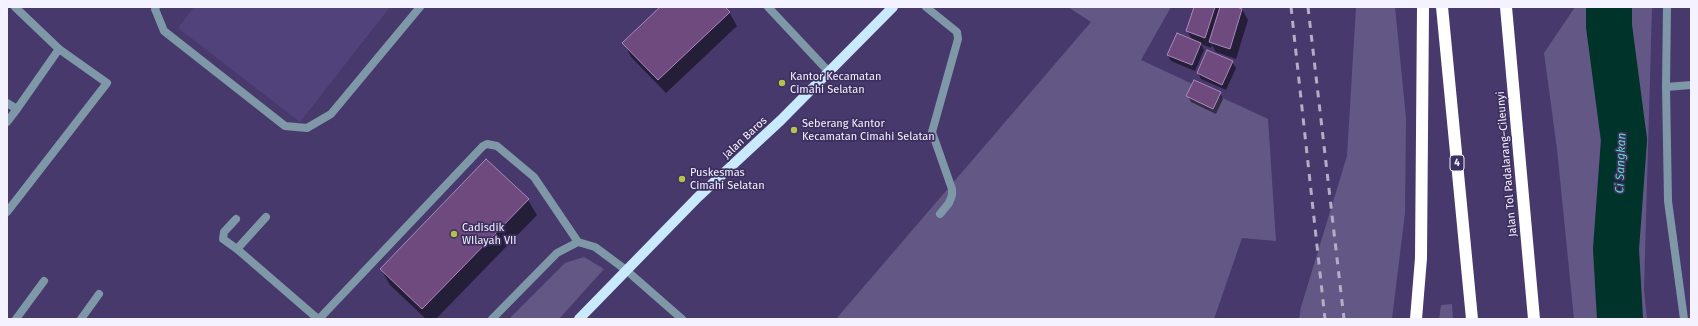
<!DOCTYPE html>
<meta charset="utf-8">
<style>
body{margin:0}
#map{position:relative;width:1698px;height:326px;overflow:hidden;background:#47396b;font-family:"Fira Sans",sans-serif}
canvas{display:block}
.frame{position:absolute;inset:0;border:8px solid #f4f2fe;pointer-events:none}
</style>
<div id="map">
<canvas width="1698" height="326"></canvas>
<div class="frame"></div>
</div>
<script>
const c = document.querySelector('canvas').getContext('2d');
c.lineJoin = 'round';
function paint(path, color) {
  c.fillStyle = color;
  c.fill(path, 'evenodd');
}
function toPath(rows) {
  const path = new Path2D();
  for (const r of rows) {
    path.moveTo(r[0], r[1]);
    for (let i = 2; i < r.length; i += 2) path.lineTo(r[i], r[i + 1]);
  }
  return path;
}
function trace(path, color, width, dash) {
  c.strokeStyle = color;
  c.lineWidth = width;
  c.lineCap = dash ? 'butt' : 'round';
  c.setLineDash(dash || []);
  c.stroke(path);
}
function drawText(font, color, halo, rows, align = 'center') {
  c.font = font + ' "Fira Sans",sans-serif';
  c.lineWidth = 3.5;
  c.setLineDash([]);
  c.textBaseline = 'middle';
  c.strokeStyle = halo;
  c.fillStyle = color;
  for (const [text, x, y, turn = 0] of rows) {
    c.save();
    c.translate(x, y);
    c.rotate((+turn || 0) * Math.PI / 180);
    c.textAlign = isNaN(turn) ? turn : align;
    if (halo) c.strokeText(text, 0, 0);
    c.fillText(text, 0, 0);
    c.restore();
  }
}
paint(toPath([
 [194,7,390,7,300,122,178,28]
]), '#52427b');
paint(toPath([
 [1068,7,1171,7,1141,60,1268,119,1276,241,1242,238,1214,319,836,319,1091,22],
 [1356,7,1395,7,1406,118,1405,213,1392,319,1299,319,1301,307,1347,156],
 [1575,7,1652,7,1644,289,1647,319,1574,319,1557,149,1544,53],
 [584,257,604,269,559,319,509,319,565,263],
 [1452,304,1453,319,1439,319,1441,305]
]), '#635885');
paint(toPath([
 [662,7,723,7,729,12,737,26,666,93,631,57,624,43],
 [1195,7,1234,7,1242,9,1248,20,1236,59,1216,52,1212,45,1211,48,1201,44,1204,50,1195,71,1171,61,1168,55,1193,41,1187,31],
 [1232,62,1236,68,1226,90,1201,79,1198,73],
 [1220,93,1223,99,1216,114,1191,102,1188,96],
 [528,200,537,215,436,319,426,319,390,285,381,269]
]), '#0007');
trace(toPath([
 [1609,7,1609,26,1624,140,1616,249,1620,319]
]), '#00342a', 46);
const building = toPath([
 [660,7,725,7,730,12,658,80,622,43,660,7],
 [1194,7,1215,7,1205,38,1186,31,1194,7],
 [1220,7,1237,7,1242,9,1230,49,1209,42,1220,7],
 [1177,33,1201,43,1192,65,1167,55,1177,33],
 [1207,50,1233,61,1222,85,1197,73,1207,50],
 [1194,80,1221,92,1213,109,1186,96,1194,80],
 [486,159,529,199,422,309,380,269,486,159]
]);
paint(building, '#6f4a7f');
trace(building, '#ac89bc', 1);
trace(toPath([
 [156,7,155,9,164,31,285,126,307,128,331,114,420,7],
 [768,7,829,72],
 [926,7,957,32,958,39,932,132,952,189,952,195,949,203,940,214],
 [7,103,17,109,7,122],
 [17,109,59,49],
 [236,219,224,232,223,239,237,249]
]), '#7e98a8', 8);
trace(toPath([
 [1667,7,1666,87,1668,201,1684,319],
 [1666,87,1691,85],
 [7,212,107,83,59,49,15,7],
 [266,217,237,249,318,319],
 [16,319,44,281],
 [81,319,99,294],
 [319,319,483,146,487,144,497,146,534,177,578,242],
 [492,319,557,253,578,242,595,247,626,270,682,319]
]), '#7e98a8', 8);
trace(toPath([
 [579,319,698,197,781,120,893,7]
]), '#c9e9fc', 10);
trace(toPath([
 [1442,7,1472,319],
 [1506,7,1534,319],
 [1416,319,1421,258,1423,7]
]), '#fff', 12);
trace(toPath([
 [1291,7,1325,319],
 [1308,7,1344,319]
]), '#b3adc7', 3, [7, 7]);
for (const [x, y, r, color] of [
 [782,83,4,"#b5c24a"],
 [794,130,4,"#b5c24a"],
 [682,179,4,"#b5c24a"],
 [454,234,4,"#b5c24a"]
]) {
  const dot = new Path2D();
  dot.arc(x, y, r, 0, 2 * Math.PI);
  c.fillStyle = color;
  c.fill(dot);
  trace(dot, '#3d2f60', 1.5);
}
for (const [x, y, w] of [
 [1457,163,14]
]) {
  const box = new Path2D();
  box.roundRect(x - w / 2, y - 8, w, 16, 3);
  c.fillStyle = '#3d2f60';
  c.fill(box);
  trace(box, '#f4f2fe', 1);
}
drawText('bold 10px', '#f4f2fe', null, [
 ["4",1457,163]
]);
drawText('11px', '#f4f2fe', '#3d2f60', [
 ["Kantor Kecamatan",790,77],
 ["Cimahi Selatan",790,90],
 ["Seberang Kantor",802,124],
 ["Kecamatan Cimahi Selatan",802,137],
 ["Puskesmas",690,173],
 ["Cimahi Selatan",690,186],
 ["Cadisdik",462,228],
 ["WIlayah VII",462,241]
], 'left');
drawText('11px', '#f4f2fe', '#3d2f60', [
 ["Jalan Baros",745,138,-43],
 ["Jalan Tol Padalarang–Cileunyi",1507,164,-95]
]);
drawText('italic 12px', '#5adec0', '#3d2f60', [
 ["Ci Sangkan",1621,163,-88]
]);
</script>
